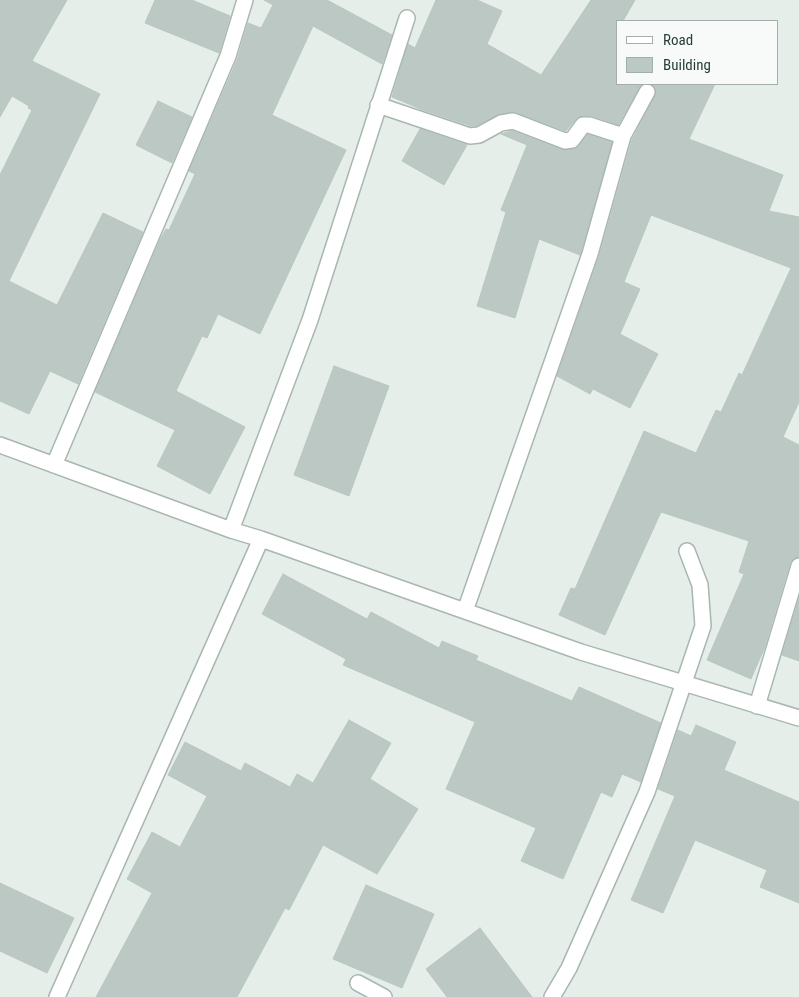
<!DOCTYPE html>
<style>
body{margin:0}
#map{position:relative;width:799px;height:997px;overflow:hidden;background:#e6eeea;font-family:"Roboto Condensed",sans-serif}
canvas{display:block}
.legend{position:absolute;left:616px;top:20px;width:162px;height:65px;box-sizing:border-box;background:#f7faf8;border:1px solid #a4afab;margin:0;padding:6px 9px;list-style:none;font-size:15px;color:#273e37}
.legend li{display:flex;align-items:center;gap:10px;height:25px}
.legend b{width:25px;border:1px solid #a4afab}
</style>
<div id="map">
<canvas width="799" height="997"></canvas>
<ul class="legend">
<li><b style="height:6px;background:#fff"></b>Road</li>
<li><b style="height:14px;background:#bcc8c3"></b>Building</li>
</ul>
</div>
<script>
const c = document.querySelector('canvas').getContext('2d');
c.lineJoin = 'round';
function paint(path, color) {
  c.fillStyle = color;
  c.fill(path, 'evenodd');
}
function toPath(rows) {
  const path = new Path2D();
  for (const r of rows) {
    path.moveTo(r[0], r[1]);
    for (let i = 2; i < r.length; i += 2) path.lineTo(r[i], r[i + 1]);
  }
  return path;
}
function trace(path, color, width, dash) {
  c.strokeStyle = color;
  c.lineWidth = width;
  c.lineCap = dash ? 'butt' : 'round';
  c.setLineDash(dash || []);
  c.stroke(path);
}
const building = toPath([
 [0,0,67,0,32,61,100,94,9,281,57,305,103,213,143,232,78,384,50,371,29,414,0,401,0,175,32,110,28,108,29,106,12,96,0,117,0,0],
 [155,0,192,0,230,16,219,53,145,23,155,0],
 [264,0,327,0,392,35,382,64,313,26,272,115,346,150,260,334,218,314,207,338,202,336,176,391,245,427,210,494,157,466,175,430,95,392,160,240,166,229,169,230,195,174,189,171,237,60,248,23,261,28,273,5,264,0],
 [436,0,477,0,502,11,487,44,541,75,591,0,635,0,623,21,618,21,618,84,643,84,639,88,618,125,592,116,583,116,576,119,566,131,516,112,499,114,476,126,471,126,423,110,392,97,408,44,415,48,436,0],
 [651,84,715,84,689,139,783,175,769,211,799,217,799,402,783,437,799,445,799,557,793,559,790,563,764,649,751,679,707,660,744,574,739,572,749,541,661,512,605,635,559,615,571,588,575,589,644,431,696,453,716,410,721,412,739,373,742,375,791,268,651,215,624,282,640,289,620,334,658,354,630,408,593,389,590,394,557,376,599,257,632,140,655,96,655,88,651,84],
 [158,101,192,117,172,163,136,145,158,101],
 [420,129,467,145,444,185,402,161,420,129],
 [512,131,562,150,577,148,588,134,612,142,580,255,539,239,515,318,477,306,506,212,501,210,527,145,501,134,512,131],
 [334,366,389,386,349,496,294,475,334,366],
 [283,574,367,619,371,612,439,648,442,641,478,656,476,660,572,701,579,687,661,723,641,782,622,774,612,797,601,792,563,879,521,861,536,828,446,789,475,722,343,665,346,659,262,614,283,574],
 [799,599,799,661,782,655,799,599],
 [349,720,391,743,370,779,418,809,377,874,323,845,289,910,285,908,237,997,96,997,152,893,127,879,152,832,180,847,207,796,168,775,185,742,241,771,245,763,290,787,297,774,313,783,349,720],
 [696,725,736,742,724,770,799,802,799,903,760,887,767,870,695,840,663,913,631,900,675,796,658,789,678,730,691,736,696,725],
 [0,883,74,918,47,973,0,951,0,883],
 [366,885,434,914,402,988,333,959,366,885],
 [480,928,532,997,447,997,426,969,480,928]
]);
paint(building, '#bcc8c3');
trace(building, '#b9c7c1', 1);
const minor = toPath([
 [378,105,470,136,479,135,501,123,513,121,565,141,572,140,583,125,589,125,623,136],
 [0,445,231,530,261,539,581,652,799,718],
 [54,465,228,56,245,0],
 [231,530,310,320,407,18],
 [465,611,590,254,623,136,647,92],
 [757,706,799,566],
 [358,983,384,997],
 [57,997,261,539],
 [552,997,569,968,647,792,703,626,700,585,687,551]
]);
trace(minor, '#a9b6b1', 18);
trace(minor, '#fff', 15);
</script>
